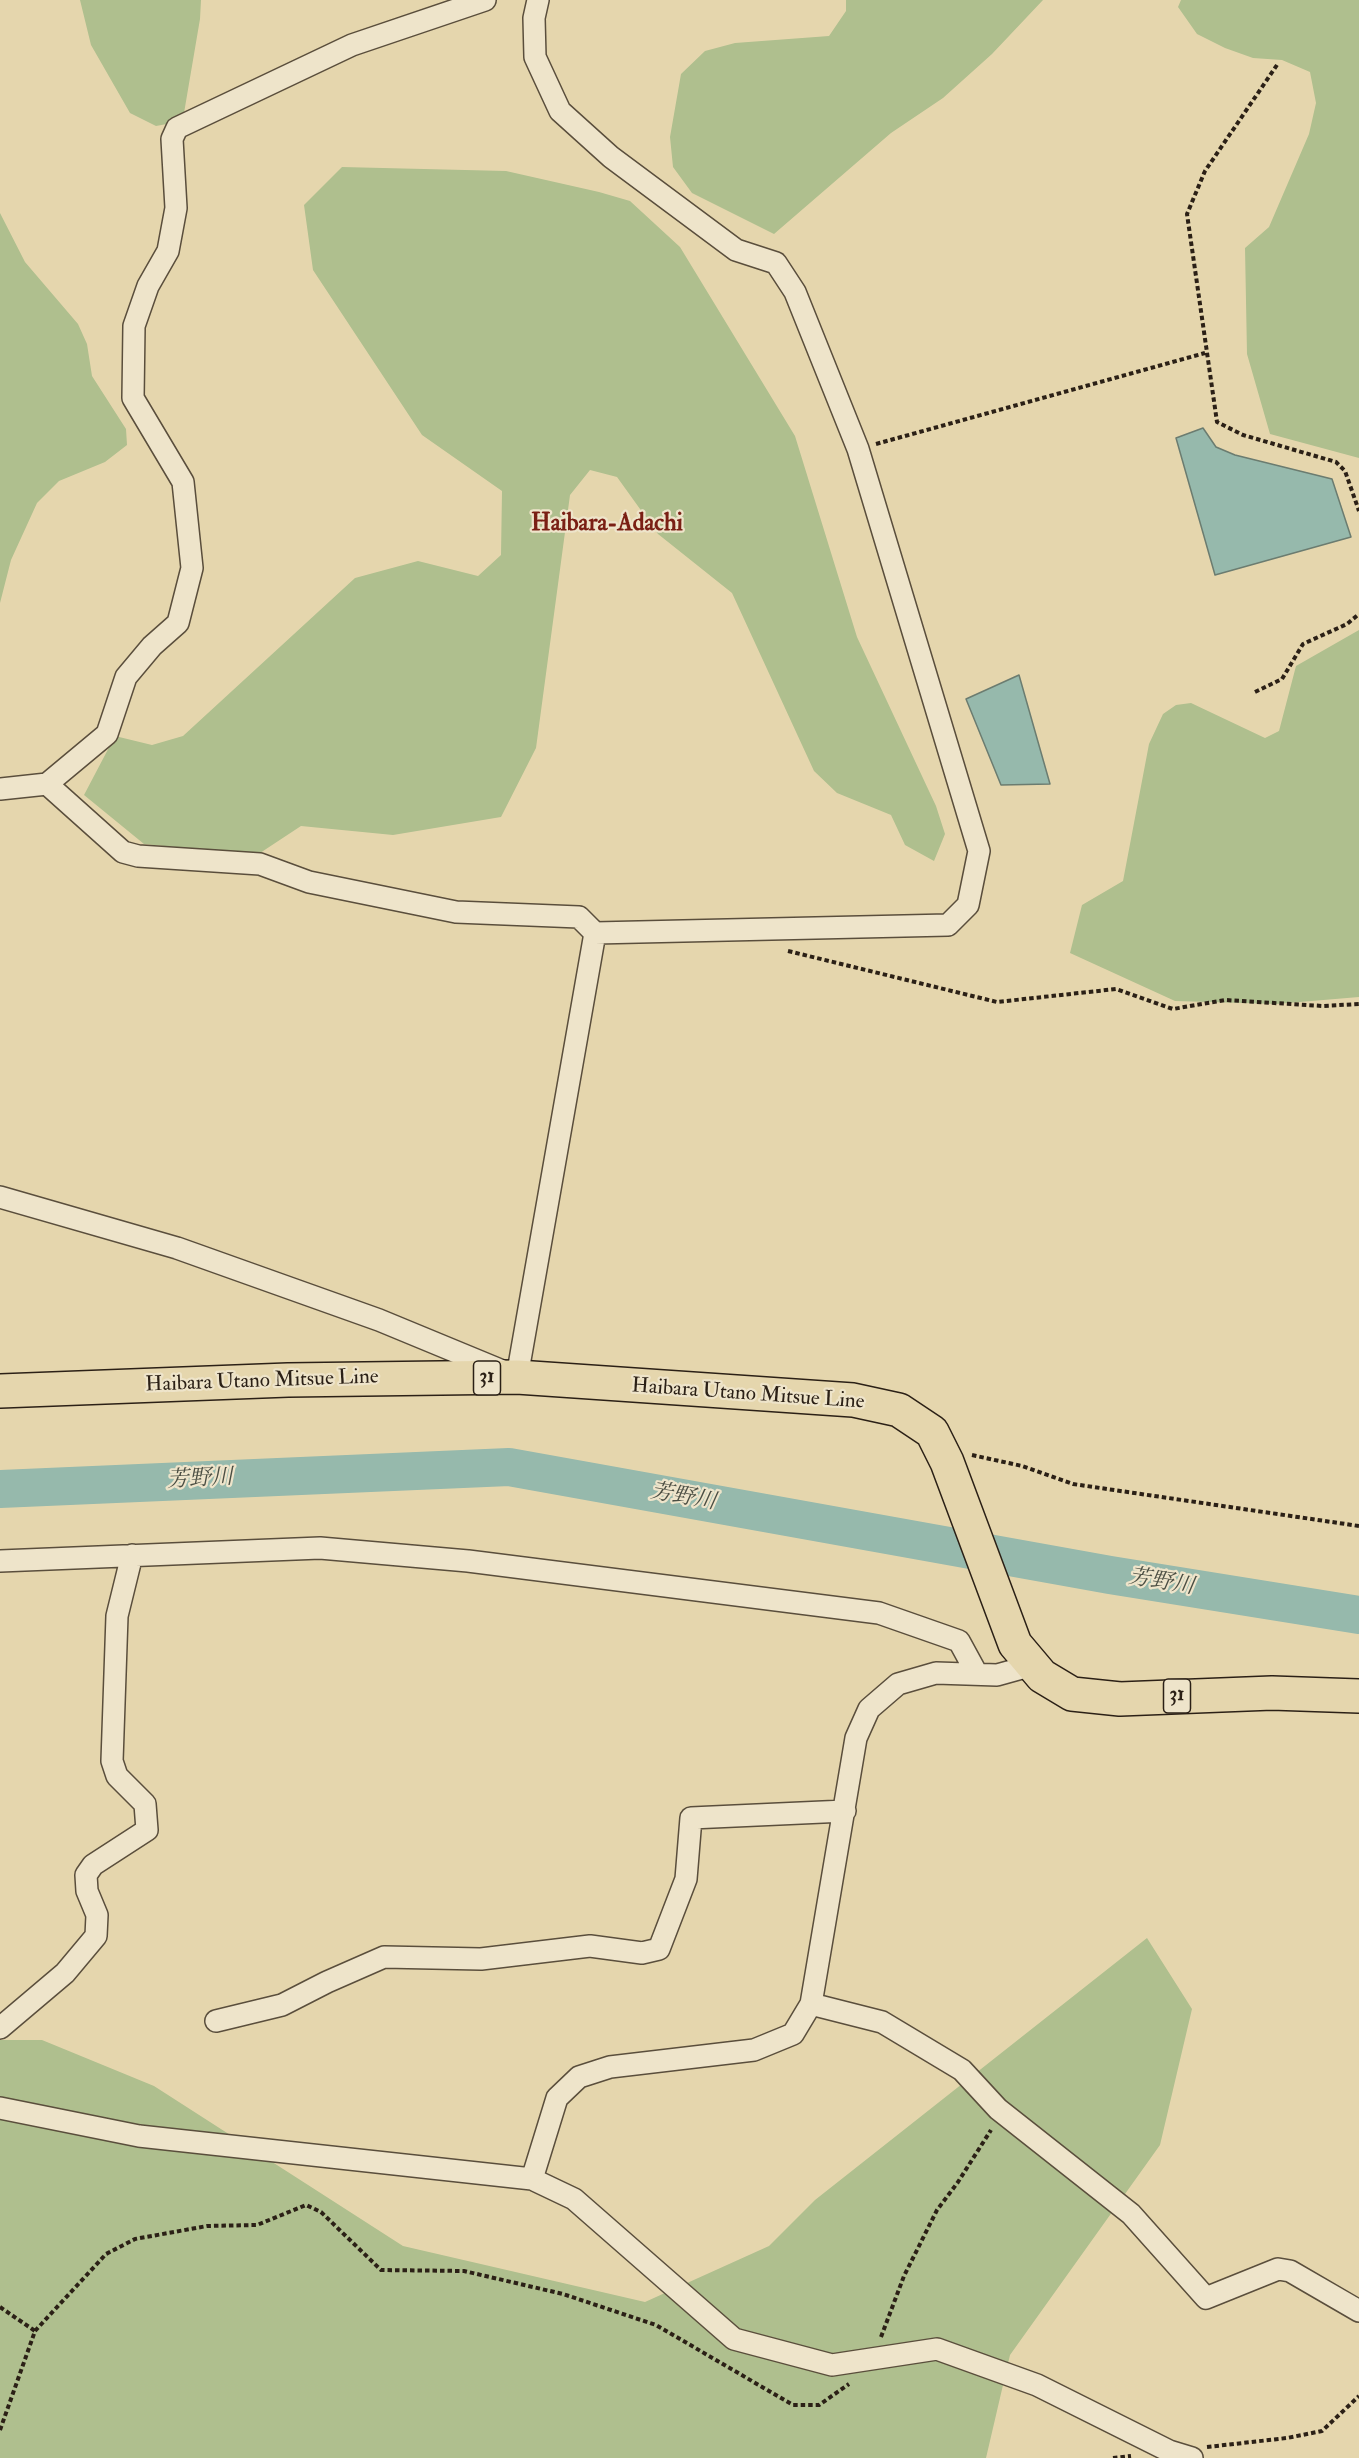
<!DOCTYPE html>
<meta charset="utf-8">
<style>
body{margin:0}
canvas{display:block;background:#e5d6ad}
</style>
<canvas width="1359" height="2458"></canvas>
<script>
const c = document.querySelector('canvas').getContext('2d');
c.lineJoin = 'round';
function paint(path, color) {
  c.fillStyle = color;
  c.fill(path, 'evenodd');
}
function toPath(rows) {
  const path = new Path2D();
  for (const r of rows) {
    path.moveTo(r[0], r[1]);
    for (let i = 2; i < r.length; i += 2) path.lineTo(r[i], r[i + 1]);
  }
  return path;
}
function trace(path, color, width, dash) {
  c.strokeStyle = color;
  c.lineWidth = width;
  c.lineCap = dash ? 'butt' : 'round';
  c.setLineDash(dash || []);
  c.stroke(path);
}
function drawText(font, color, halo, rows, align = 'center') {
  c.font = font + ' "IM FELL Double Pica","Noto Serif JP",serif';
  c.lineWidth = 4.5;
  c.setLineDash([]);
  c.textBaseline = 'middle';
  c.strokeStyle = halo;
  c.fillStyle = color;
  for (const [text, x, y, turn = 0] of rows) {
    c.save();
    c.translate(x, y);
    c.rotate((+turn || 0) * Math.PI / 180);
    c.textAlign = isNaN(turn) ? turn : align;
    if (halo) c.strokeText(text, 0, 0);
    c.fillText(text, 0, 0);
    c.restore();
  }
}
paint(toPath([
 [80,0,201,0,200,19,184,113,172,123,156,126,130,113,91,45],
 [846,0,1043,0,992,54,943,98,891,133,774,234,692,193,673,167,670,137,681,74,705,51,735,43,829,36,846,11],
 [1181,0,1359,0,1359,458,1270,434,1247,354,1245,248,1269,227,1309,134,1316,103,1310,72,1282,60,1253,58,1225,48,1197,34,1178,7],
 [342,167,506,171,599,192,630,201,680,247,795,436,857,637,936,806,945,834,934,861,905,845,891,815,837,793,814,771,732,593,658,534,617,477,590,470,570,495,536,748,501,817,393,835,301,826,257,855,144,844,84,795,115,736,152,745,183,736,355,578,418,561,478,576,501,555,502,491,422,435,313,270,304,205],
 [0,213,25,262,78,324,87,344,92,376,126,429,127,445,105,462,59,481,37,503,11,560,0,603],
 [1359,630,1359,997,1276,1004,1175,1001,1070,953,1082,905,1123,881,1149,744,1163,714,1176,705,1191,703,1265,738,1279,731,1296,666],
 [1147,1938,1192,2009,1160,2145,1010,2355,986,2458,0,2458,0,2040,42,2040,154,2086,403,2246,645,2302,769,2246,815,2200]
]), '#afbf8e');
const water = toPath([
 [1203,428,1216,447,1235,455,1332,479,1351,537,1215,575,1176,438,1203,428],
 [1019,675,1050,784,1001,785,966,699,1019,675]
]);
paint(water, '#96b9ac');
trace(water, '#6b7c70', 1.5);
trace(toPath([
 [0,1489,509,1467,1110,1575,1359,1615]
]), '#96b9ac', 38);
const street = toPath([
 [47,784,123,852,138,856,260,864,309,882,456,912,579,917,595,933,948,925,968,905,979,851,858,449,795,292,776,263,736,250,611,157,560,111,535,57,534,18,538,0],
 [0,789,47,784,107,734,126,677,152,646,178,623,192,568,183,482,133,398,134,326,148,286,168,251,176,208,172,139,177,128,352,45,485,0],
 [0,1197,177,1248,379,1320,517,1377,595,933],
 [0,1561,320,1548,468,1561,879,1613,959,1641,977,1674],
 [811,2004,882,2022,962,2070,998,2109,1131,2214,1206,2298,1278,2269,1290,2271,1359,2311],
 [216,2021,282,2005,327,1982,384,1957,481,1959,590,1946,642,1953,659,1949,686,1879,691,1818,845,1811],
 [0,2028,65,1973,96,1936,97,1915,87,1891,86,1875,93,1865,147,1830,145,1804,117,1776,112,1761,117,1616,132,1555],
 [0,2108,139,2136,532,2179,574,2199,734,2339,832,2365,937,2349,1037,2385,1169,2451,1192,2458],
 [532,2179,557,2098,579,2077,610,2067,754,2050,793,2034,811,2004,856,1738,869,1709,898,1684,936,1673,997,1675,1033,1665]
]);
const primary = toPath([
 [0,1391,288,1380,517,1377,853,1400,899,1410,932,1432,947,1462,1015,1644,1042,1676,1072,1694,1120,1699,1272,1693,1359,1696]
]);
trace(street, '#5a4e3c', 24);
trace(primary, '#2b2016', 36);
trace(toPath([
 [1277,65,1205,171,1187,214,1217,422,1243,435,1336,462,1345,471,1359,511],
 [876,444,1205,353],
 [1255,692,1282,679,1303,644,1347,624,1359,614],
 [788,951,997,1002,1116,989,1173,1009,1225,1000,1323,1006,1359,1004],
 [972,1455,1022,1466,1073,1484,1359,1526],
 [0,2307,35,2331],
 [881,2337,904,2276,937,2210,958,2182,991,2130],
 [0,2430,35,2331,106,2254,135,2239,207,2226,257,2225,306,2205,321,2212,381,2270,464,2271,563,2294,656,2325,793,2405,819,2405,849,2384],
 [1207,2447,1287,2438,1322,2431,1359,2396],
 [1113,2458,1131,2456]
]), '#2b2016', 4, [4.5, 3]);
trace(street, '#eee4ca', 21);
trace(primary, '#e5d6ad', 33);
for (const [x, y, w] of [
 [487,1378,27],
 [1177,1696,27]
]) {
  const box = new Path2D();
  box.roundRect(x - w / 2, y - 17, w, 34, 4.5);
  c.fillStyle = '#eee4ca';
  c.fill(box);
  trace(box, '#2b2016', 1.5);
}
drawText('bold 20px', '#2b2016', null, [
 ["31",487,1378],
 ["31",1177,1696]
]);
drawText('21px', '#2b2016', '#eee4ca', [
 ["Haibara Utano Mitsue Line",262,1382,-2],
 ["Haibara Utano Mitsue Line",748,1395,4]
]);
drawText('italic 22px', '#4b4e43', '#eee4ca', [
 ["芳野川",200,1480,-3],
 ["芳野川",683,1498,10],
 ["芳野川",1161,1583,9]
]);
drawText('bold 24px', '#7a1f14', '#eee4ca', [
 ["Haibara-Adachi",607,525]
]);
</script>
